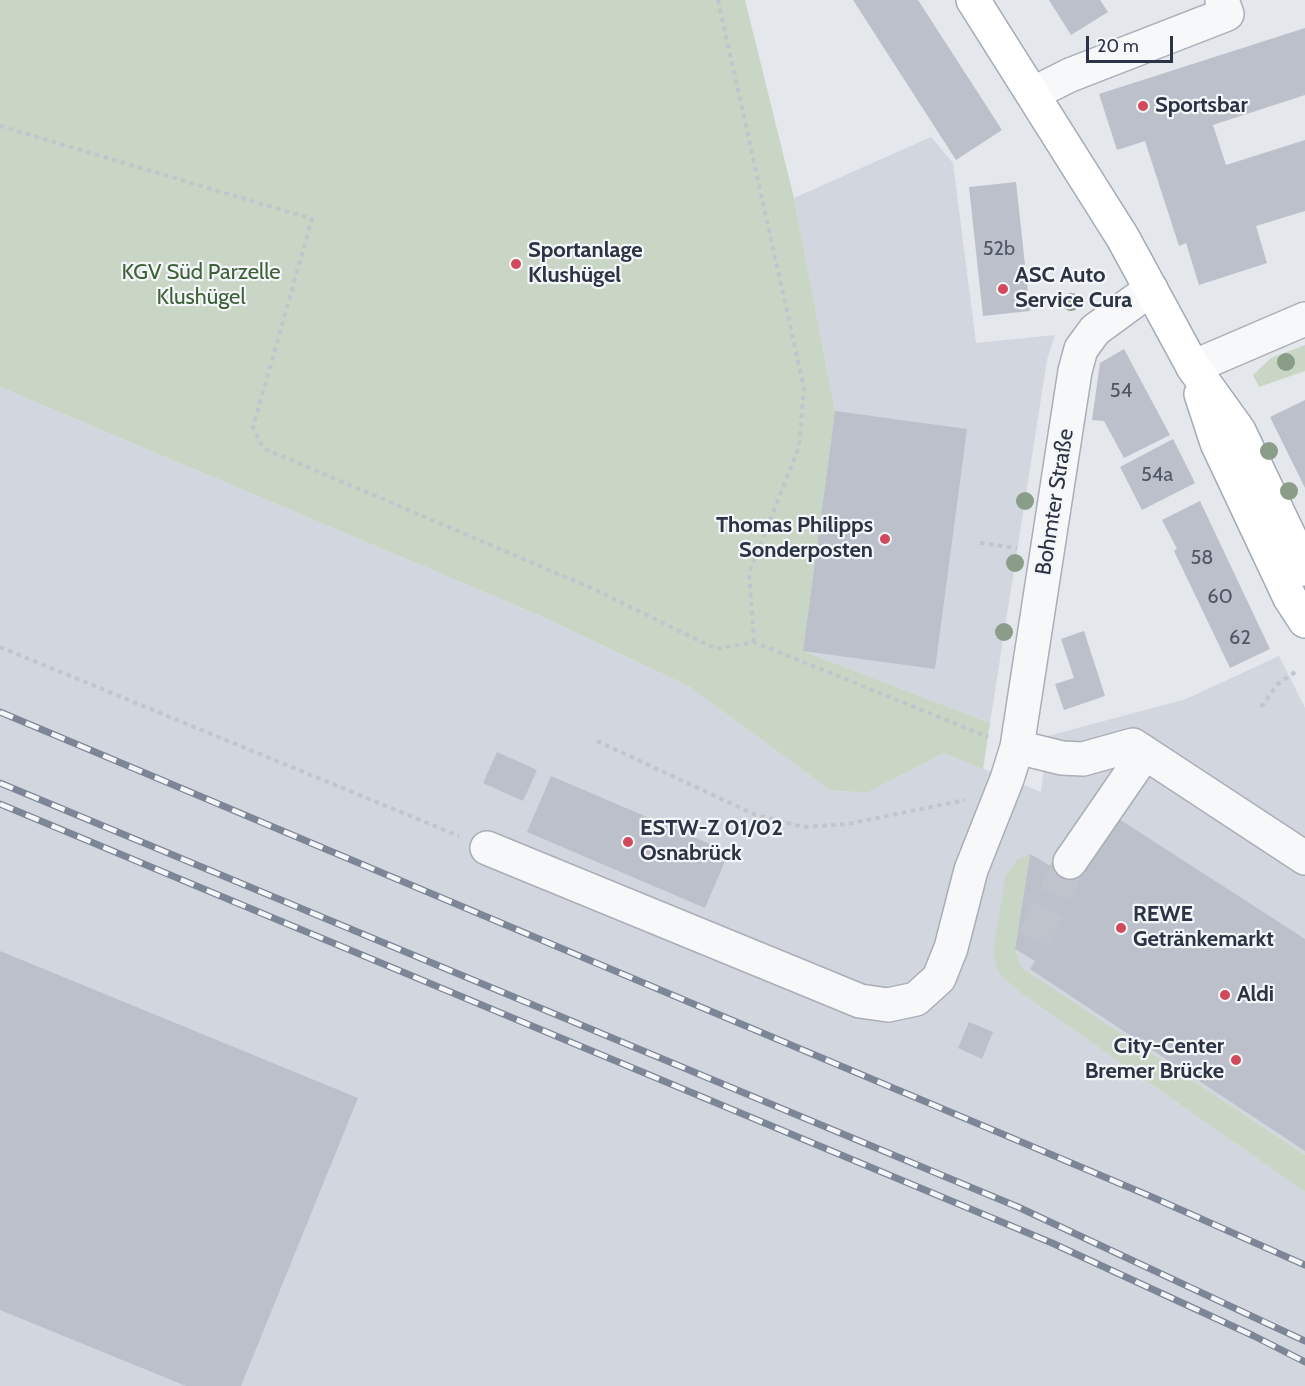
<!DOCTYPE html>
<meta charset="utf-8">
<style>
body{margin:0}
#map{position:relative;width:1305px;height:1386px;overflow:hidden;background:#e4e7ec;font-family:Cabin,sans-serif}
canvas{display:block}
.scale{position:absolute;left:1086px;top:36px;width:87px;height:27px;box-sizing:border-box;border:3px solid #2b3445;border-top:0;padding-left:8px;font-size:18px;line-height:21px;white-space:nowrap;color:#2b3445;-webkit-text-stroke:4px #f4f6f9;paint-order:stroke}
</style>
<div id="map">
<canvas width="1305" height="1386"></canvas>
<div class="scale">20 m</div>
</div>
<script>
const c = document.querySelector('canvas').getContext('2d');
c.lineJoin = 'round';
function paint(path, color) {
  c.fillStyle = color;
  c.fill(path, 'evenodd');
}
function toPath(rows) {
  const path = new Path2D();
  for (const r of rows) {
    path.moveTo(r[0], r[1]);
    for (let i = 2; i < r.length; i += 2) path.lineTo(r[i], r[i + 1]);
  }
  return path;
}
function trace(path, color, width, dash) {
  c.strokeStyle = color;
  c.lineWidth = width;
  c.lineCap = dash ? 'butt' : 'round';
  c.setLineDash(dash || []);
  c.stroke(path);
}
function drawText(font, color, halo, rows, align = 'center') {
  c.font = font + ' Cabin,sans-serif';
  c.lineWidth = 4.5;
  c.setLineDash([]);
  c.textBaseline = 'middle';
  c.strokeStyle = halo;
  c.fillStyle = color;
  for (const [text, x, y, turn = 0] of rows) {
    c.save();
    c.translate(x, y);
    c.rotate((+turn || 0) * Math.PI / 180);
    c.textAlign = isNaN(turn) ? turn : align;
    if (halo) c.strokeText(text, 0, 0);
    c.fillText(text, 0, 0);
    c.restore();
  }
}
paint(toPath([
 [931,137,953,163,976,343,1055,335,1047,360,990,723,803,651,835,411,794,198],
 [0,387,541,616,690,687,830,790,867,793,944,753,1041,792,1048,736,1186,699,1279,656,1305,708,1305,1155,1021,967,1015,949,1030,855,993,952,1021,993,1305,1192,1305,1386,0,1386]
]), '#d2d6de');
paint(toPath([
 [0,0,745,0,794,198,835,411,803,651,990,723,983,769,944,753,867,793,830,790,690,687,541,616,0,387],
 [1305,345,1305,371,1259,387,1253,375,1271,358],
 [1030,854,1015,949,1021,967,1305,1155,1305,1192,1021,993,999,973,993,952,1006,875,1018,859]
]), '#c9d6c5');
paint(toPath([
 [853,0,918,0,1002,130,956,160],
 [1049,0,1100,0,1108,12,1071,35],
 [1305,28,1305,95,1213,125,1226,165,1305,140,1305,211,1256,226,1267,263,1199,285,1186,243,1179,246,1145,141,1117,150,1099,94],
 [1016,182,1030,311,983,316,969,187],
 [1124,349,1170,435,1124,458,1104,421,1092,420,1100,363],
 [1305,400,1305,488,1270,417],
 [835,411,967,429,935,669,803,651],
 [1173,439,1195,483,1142,510,1120,467],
 [1200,501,1270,649,1230,668,1174,551,1177,549,1162,520],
 [1084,631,1105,696,1064,710,1055,684,1074,678,1061,639],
 [497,752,537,770,523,801,483,783],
 [551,776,729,852,705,908,527,832],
 [1116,817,1305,939,1305,1151,1030,969,1035,961,1015,949,1030,854,1051,866,1058,854],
 [0,951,358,1098,241,1386,186,1386,0,1310],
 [969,1022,993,1032,982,1059,958,1048]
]), '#bbc0ca');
trace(toPath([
 [1034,939,1070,862]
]), '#bfc3cb', 33, [33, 16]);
const minor = toPath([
 [1034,93,1070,75,1227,14,1222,0],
 [1193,367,1305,319],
 [1017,747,1062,758,1083,759,1133,745,1305,858],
 [487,848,860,1001,888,1005,916,999,939,978,951,948,971,870,1007,779,1017,747,1075,371,1081,349,1095,330,1151,289],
 [1070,862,1145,753]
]);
const major = toPath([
 [973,0,1123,238,1193,367,1239,431,1305,569],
 [1201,394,1217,443,1290,598,1305,621]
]);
trace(minor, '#a9aeb7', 36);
trace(major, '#a3abb8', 36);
trace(toPath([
 [718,0,804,388,799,447,749,573,754,642],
 [0,126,312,219,253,427,263,448,596,590,716,649,754,642,988,737],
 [980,543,1017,548],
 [0,647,459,836],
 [1261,707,1278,684,1295,672],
 [597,741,756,815,804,827,847,824,965,800]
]), '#c2c5cb', 4, [4.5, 4.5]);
trace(minor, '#f7f8fa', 33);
trace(major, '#fff', 33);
const rail = toPath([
 [0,712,1152,1197,1305,1265],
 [0,783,1018,1207,1305,1341],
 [0,804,1052,1243,1254,1336,1305,1362]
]);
trace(rail, '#7d8696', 7);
trace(rail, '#f4f6f9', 4.5, [14]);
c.fillStyle = '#899d89';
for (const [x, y] of [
 [1071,302],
 [1286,362],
 [1269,451],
 [1289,491],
 [1025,501],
 [1015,563],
 [1004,632]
]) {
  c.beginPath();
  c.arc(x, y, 9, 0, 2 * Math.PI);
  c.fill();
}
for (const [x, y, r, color] of [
 [1143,106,6,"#d1495b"],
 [516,264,6,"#d1495b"],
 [1003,289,6,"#d1495b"],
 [885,539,6,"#d1495b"],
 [628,842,6,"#d1495b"],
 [1121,928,6,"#d1495b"],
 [1225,995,6,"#d1495b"],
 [1236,1060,6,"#d1495b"]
]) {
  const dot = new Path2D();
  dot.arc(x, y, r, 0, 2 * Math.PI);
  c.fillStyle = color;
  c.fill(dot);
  trace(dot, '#f4f6f9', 2);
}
drawText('20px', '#4f5766', null, [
 ["52b",999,249],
 ["54",1121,391],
 ["54a",1157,475],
 ["58",1202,558],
 ["60",1220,597],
 ["62",1240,638]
]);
drawText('bold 22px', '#2b3445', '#f4f6f9', [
 ["Sportsbar",1155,106],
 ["Sportanlage",528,251],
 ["Klushügel",528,276],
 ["ASC Auto",1015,276],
 ["Service Cura",1015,301],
 ["Thomas Philipps",873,526,"right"],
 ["Sonderposten",873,551,"right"],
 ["ESTW-Z 01/02",640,829],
 ["Osnabrück",640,854],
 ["REWE",1133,915],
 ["Getränkemarkt",1133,940],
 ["Aldi",1237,995],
 ["City-Center",1224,1047,"right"],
 ["Bremer Brücke",1224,1072,"right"]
], 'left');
drawText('22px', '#3f6138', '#f4f6f9', [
 ["KGV Süd Parzelle",201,273],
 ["Klushügel",201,298]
]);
drawText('22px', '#2b3445', '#f4f6f9', [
 ["Bohmter Straße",1055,502,-81]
]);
</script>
